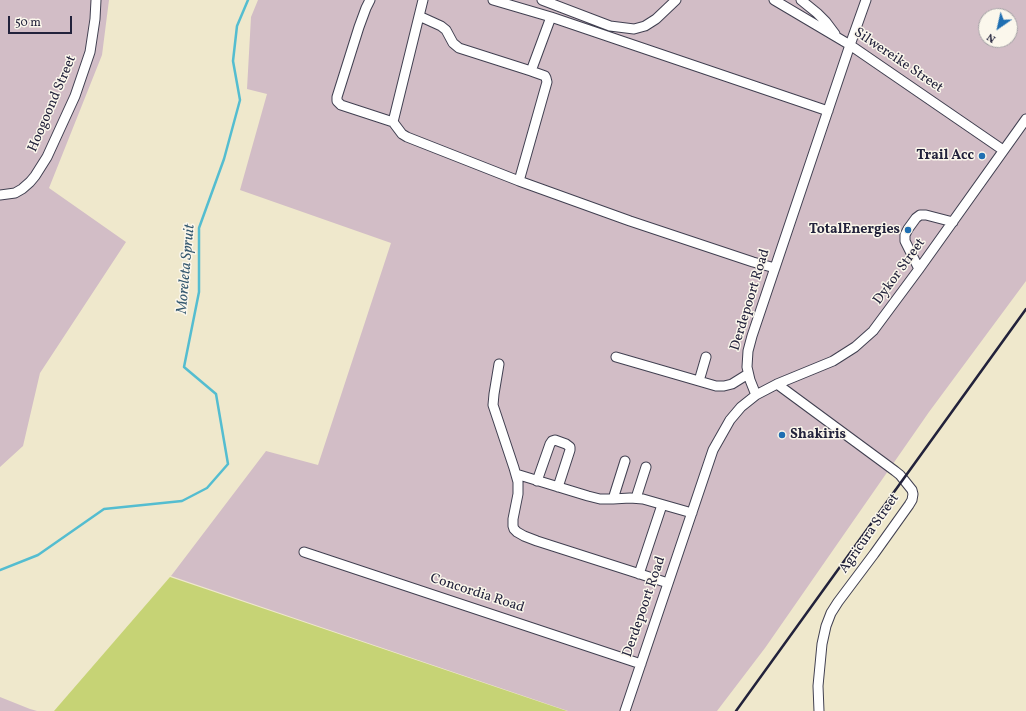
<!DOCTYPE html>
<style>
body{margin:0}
#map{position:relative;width:1026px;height:711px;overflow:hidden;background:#efe8cc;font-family:Vollkorn,serif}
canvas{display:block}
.north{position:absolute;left:978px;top:8px;width:40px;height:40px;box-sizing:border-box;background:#fbf7ec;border:1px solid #a4a2a5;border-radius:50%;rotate:214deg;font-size:11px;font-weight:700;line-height:16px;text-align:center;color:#22223b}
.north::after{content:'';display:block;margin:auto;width:14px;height:18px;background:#1f6fb2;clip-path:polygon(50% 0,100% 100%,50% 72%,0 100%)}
.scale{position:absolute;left:8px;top:16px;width:64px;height:18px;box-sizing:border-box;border:2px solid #22223b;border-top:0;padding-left:5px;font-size:12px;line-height:14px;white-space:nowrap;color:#22223b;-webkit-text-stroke:3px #fbf7ec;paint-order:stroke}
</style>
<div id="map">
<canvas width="1026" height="711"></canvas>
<div class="north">N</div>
<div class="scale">50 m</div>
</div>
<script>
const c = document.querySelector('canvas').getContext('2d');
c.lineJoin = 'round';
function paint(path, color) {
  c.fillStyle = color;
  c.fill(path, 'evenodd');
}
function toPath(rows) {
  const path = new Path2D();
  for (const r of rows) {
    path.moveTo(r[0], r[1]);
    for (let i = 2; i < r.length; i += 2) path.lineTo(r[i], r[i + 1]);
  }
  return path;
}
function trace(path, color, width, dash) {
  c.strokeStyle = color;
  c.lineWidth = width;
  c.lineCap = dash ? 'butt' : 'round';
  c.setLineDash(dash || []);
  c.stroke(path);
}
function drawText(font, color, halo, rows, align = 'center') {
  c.font = font + ' Vollkorn,serif';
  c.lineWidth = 3;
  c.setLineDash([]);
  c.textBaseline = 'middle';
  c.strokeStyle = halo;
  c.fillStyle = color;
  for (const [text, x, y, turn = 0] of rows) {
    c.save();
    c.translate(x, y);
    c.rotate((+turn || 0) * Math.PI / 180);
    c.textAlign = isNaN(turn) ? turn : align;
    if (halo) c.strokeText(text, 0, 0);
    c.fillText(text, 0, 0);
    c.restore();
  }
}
paint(toPath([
 [0,0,109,0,102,55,49,188,126,242,40,373,23,446,0,467],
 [258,0,1026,0,1026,281,929,412,765,648,717,711,568,711,171,576,266,451,318,465,391,243,240,190,267,94,247,89,251,17],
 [986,16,1010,16,1010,40,986,40],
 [0,697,30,709,37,711,0,711]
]), '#d2bdc6');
paint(toPath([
 [170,577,567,711,54,711]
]), '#c6d375');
trace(toPath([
 [0,570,38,555,104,509,182,501,207,488,228,464,216,394,184,367,199,292,199,228,224,159,240,100,233,61,237,26,248,0]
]), '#54bdd0', 2.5);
const minor = toPath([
 [370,0,366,8,359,27,337,97,337,101,341,105,393,122],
 [423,0,393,122,402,134,407,137,519,181,630,221,753,262,775,268],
 [493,0,551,17,828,111],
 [542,0,610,26,634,29,645,26,656,19,676,0],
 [774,0,850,45,1003,150],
 [801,0,817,13,826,22,835,34],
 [419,16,441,26,446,30,453,43,459,48,531,71,545,76,546,78,547,82,519,181],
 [531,71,551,17],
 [0,195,15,193,22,189,30,182,35,176,47,157,75,96,90,52,95,19,96,0],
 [919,269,905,241,905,235,908,229,916,218,920,215,926,215,953,222],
 [616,357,716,386,724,386,732,384,748,374],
 [499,364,494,394,493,405,514,468,518,482,518,494,513,519,513,526,514,529,517,532,524,536,537,541,668,583],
 [699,381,706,357],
 [777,384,895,471,900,475,912,490,913,494,912,500,909,505,874,554,838,602,831,613,826,626,822,644,818,686,819,711],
 [756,395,750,380,747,367,748,351,752,336,850,45,866,0],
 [516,474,588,496,600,499,613,499,630,498,643,499,692,513],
 [537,481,550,444,552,441,555,440,566,444,570,447,570,450,558,487],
 [636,498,646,467],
 [613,499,625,461],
 [304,552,641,664],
 [639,574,662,505],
 [625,711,713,450,730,420,741,407,756,395,777,384,833,361,855,347,873,331,919,269,1026,119]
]);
trace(minor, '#414051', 11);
trace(minor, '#fff', 9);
trace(toPath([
 [736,711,1026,309]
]), '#22223b', 2.5);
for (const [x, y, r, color] of [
 [982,156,4,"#1f6fb2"],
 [908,230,4,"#1f6fb2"],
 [782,435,4,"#1f6fb2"]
]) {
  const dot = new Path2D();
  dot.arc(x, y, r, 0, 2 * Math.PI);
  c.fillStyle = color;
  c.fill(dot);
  trace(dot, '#fbf7ec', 1.5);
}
drawText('14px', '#22223b', '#fbf7ec', [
 ["Silwereike Street",898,61,34],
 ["Hoogoond Street",53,104,-67],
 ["Dykor Street",900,272,-54],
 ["Derdepoort Road",751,300,-73],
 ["Agricura Street",870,534,-55],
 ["Concordia Road",477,594,18],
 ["Derdepoort Road",645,607,-71]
]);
drawText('bold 14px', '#22223b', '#fbf7ec', [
 ["Trail Acc",974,156],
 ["TotalEnergies",900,230],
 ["Shakiris",790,435,"left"]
], 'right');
drawText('italic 15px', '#34586f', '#fbf7ec', [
 ["Moreleta Spruit",187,269,-85]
]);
</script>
